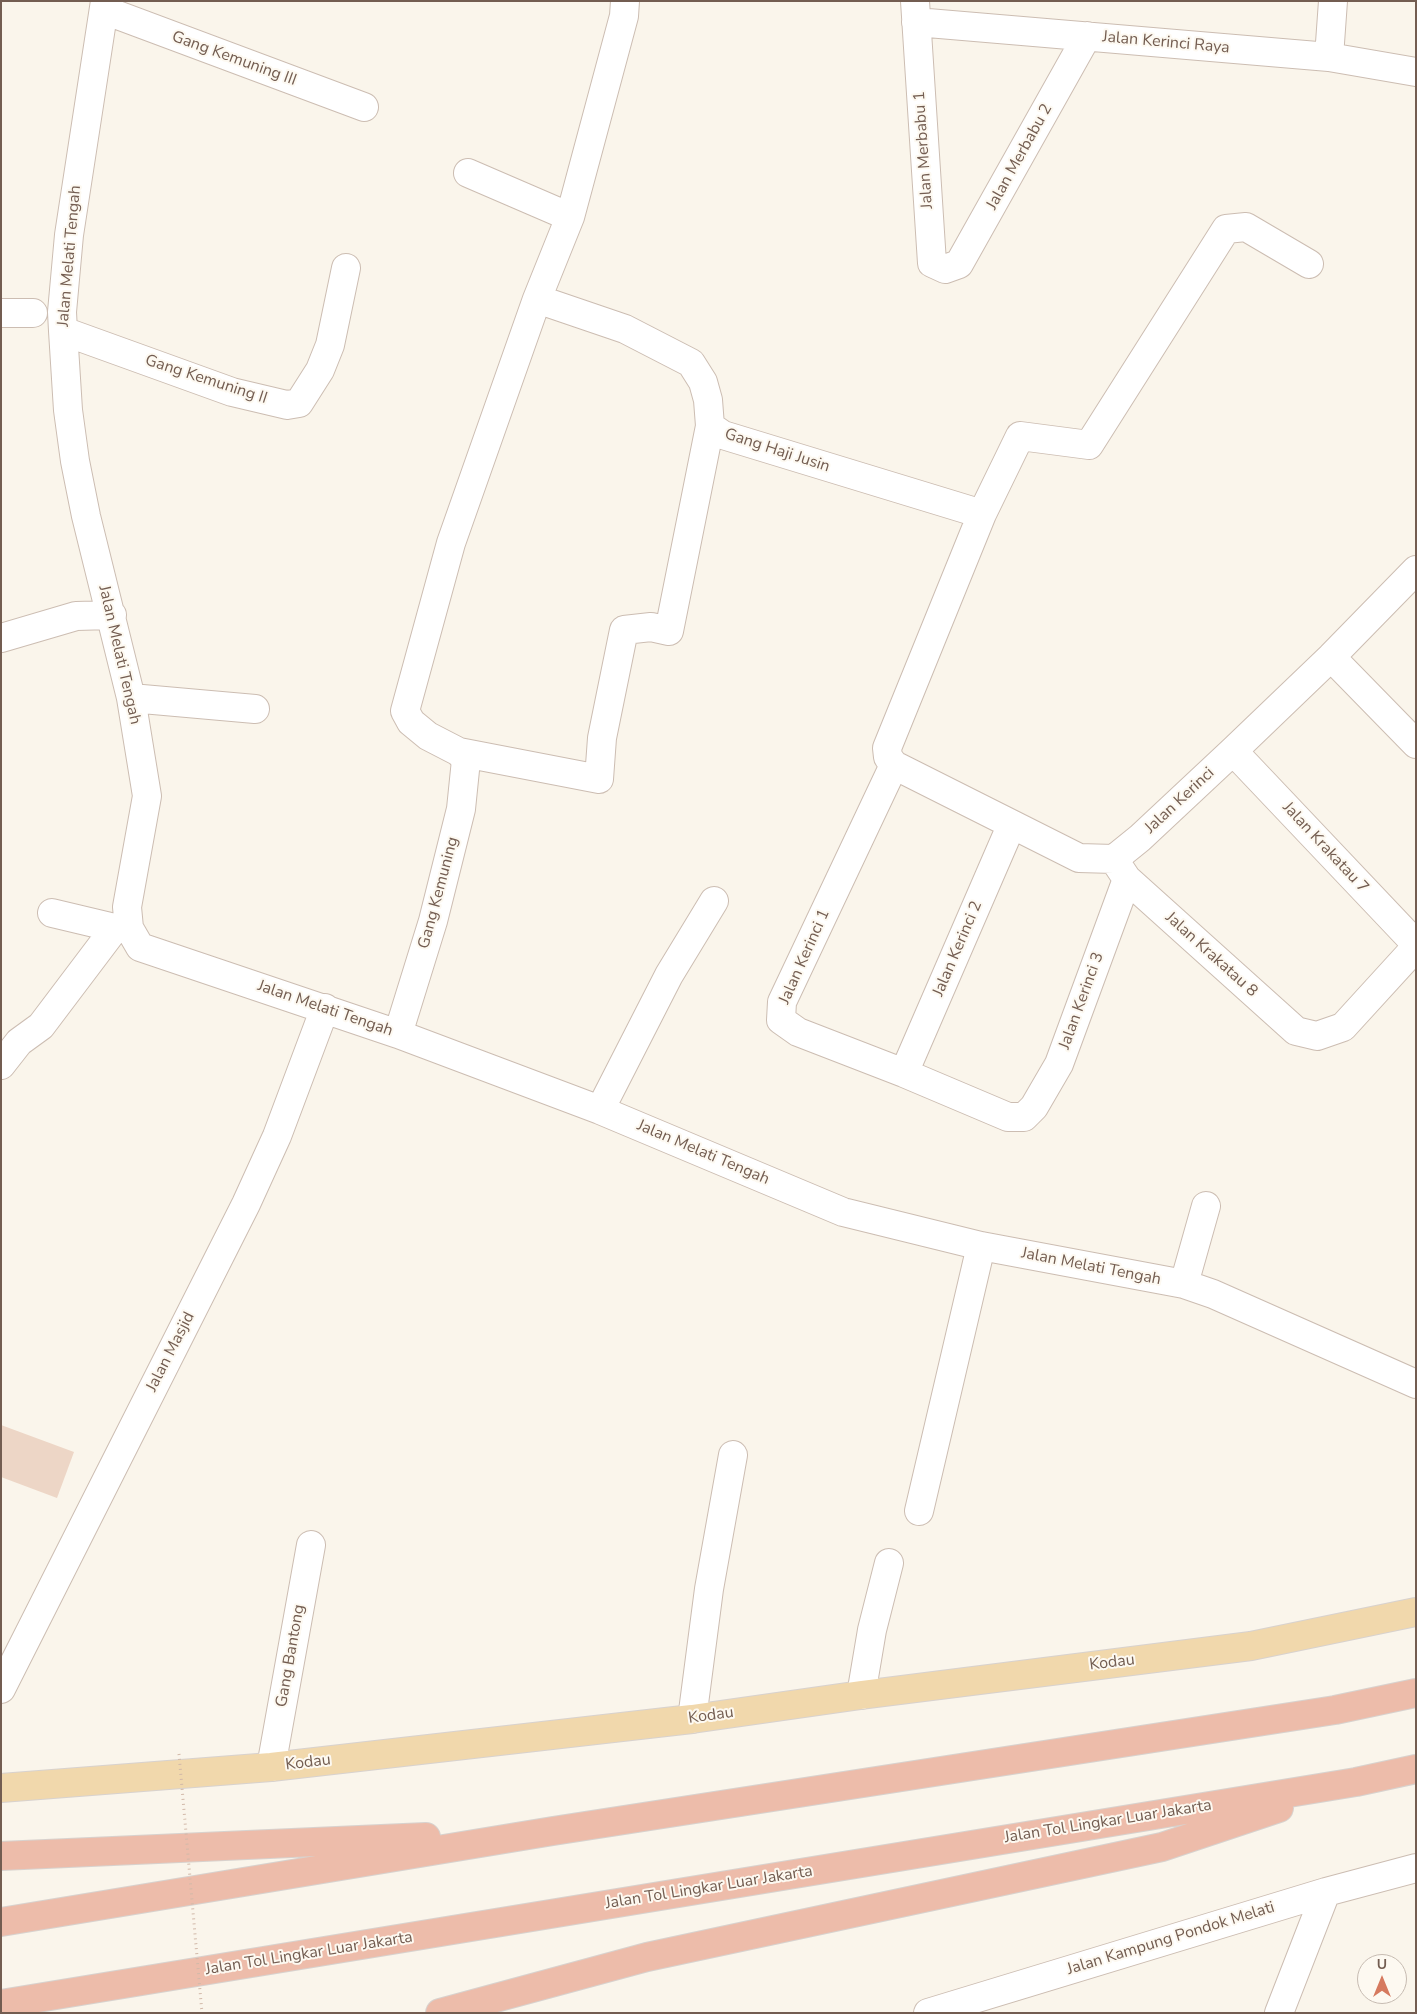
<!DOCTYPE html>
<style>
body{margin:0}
#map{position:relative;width:1417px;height:2014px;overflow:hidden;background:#faf5eb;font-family:"Nunito Sans",sans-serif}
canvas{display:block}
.frame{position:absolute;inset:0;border:2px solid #735d51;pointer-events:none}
.north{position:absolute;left:1357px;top:1954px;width:50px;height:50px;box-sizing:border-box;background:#fdf9f1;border:1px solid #c6bbb1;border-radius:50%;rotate:0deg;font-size:14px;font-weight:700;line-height:20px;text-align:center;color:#735d51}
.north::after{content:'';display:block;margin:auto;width:18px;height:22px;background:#d67a5f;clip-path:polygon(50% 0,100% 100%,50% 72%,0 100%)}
</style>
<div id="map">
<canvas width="1417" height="2014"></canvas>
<div class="frame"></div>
<div class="north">U</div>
</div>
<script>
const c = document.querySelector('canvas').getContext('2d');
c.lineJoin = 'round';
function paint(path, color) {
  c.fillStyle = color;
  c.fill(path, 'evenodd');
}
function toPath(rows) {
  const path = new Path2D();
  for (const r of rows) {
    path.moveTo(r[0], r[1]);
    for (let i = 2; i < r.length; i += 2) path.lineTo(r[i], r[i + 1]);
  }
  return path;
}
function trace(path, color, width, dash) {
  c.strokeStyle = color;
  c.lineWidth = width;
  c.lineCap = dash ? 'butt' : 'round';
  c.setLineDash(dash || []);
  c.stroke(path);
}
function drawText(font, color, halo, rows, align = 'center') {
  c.font = font + ' "Nunito Sans",sans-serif';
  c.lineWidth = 4;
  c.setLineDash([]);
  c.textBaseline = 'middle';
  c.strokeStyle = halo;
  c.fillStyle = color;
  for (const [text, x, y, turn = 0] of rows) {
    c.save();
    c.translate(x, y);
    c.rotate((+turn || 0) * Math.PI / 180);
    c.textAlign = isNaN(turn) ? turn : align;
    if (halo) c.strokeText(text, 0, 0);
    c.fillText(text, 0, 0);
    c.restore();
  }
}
paint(toPath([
 [1,1425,74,1452,57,1498,1,1477]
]), '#edd6c6');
const minor = toPath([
 [105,1,69,235,62,312,63,331,68,410,75,461,86,516,131,698,147,796,127,907,129,928,140,947,398,1034,600,1110,843,1212,981,1246,1184,1284,1213,1294,1416,1384],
 [625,1,624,16,570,217,537,299,451,543,405,711,411,722,428,736,459,752,599,779,602,738,624,630,651,627,669,631,710,426],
 [915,1,932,263,945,269,959,264,1087,36],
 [104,10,364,107],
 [916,22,1329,57,1416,72],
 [1329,57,1333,1],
 [468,173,570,217],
 [1309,264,1246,227,1226,229,1089,445,1020,436,982,514,887,748,888,757,894,765,1079,858,1114,859,1140,838,1233,751,1331,657,1416,570],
 [537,299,625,329,691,363,703,382,708,400,710,426,723,435,982,514],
 [1,313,33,313],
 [63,331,232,392,287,405,299,403,320,370,330,345,346,268],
 [1,638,76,616,112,615],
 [1331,657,1416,744],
 [131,698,255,709],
 [1233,751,1416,944],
 [894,765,782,1002,781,1020,798,1032,904,1073,1008,1117,1024,1117,1034,1107,1059,1064,1127,879],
 [1117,864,1127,879,1296,1031,1317,1036,1343,1027,1416,947],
 [52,913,115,928,129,928],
 [398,1034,433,921,461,809,466,760,459,752],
 [1,1065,19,1042,41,1026,115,928],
 [904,1073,1011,826],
 [600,1110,669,975,714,901],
 [1184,1284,1206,1206],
 [919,1511,981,1246],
 [1,1689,246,1204,277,1136,325,1008],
 [861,1695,872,1630,889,1563],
 [692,1719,709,1589,733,1455],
 [271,1767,311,1545],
 [928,2013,1326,1892,1416,1868],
 [1279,2013,1326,1892]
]);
const major = toPath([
 [1,1788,271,1767,692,1719,861,1695,1251,1646,1416,1612]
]);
const highway = toPath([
 [1,1856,426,1837],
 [1,1922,553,1831,1335,1710,1416,1693],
 [1,2004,1356,1782,1416,1769],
 [440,2013,647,1957,1162,1847,1279,1808]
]);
trace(minor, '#ccbdb2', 30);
trace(major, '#d8d2ce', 30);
trace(highway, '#d8d2ce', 30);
trace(minor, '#fff', 28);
trace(major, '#f1d8ac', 28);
trace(highway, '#edbcaa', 28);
trace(toPath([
 [179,1754,202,2013]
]), '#d2b9a9', 3, [1, 4]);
drawText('16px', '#735d51', '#fdf9f1', [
 ["Jalan Kerinci Raya",1166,43,5],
 ["Gang Kemuning III",234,59,20],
 ["Jalan Merbabu 1",924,150,-94],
 ["Jalan Merbabu 2",1020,157,-61],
 ["Jalan Melati Tengah",70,256,-85],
 ["Gang Kemuning II",206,380,18],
 ["Gang Haji Jusin",777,451,18],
 ["Jalan Melati Tengah",119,655,77],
 ["Jalan Kerinci",1180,801,-43],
 ["Jalan Krakatau 7",1325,848,47],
 ["Gang Kemuning",439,893,-75],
 ["Jalan Kerinci 2",958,949,-67],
 ["Jalan Krakatau 8",1211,955,42],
 ["Jalan Kerinci 1",805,957,-66],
 ["Jalan Kerinci 3",1082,1001,-70],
 ["Jalan Melati Tengah",325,1009,19],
 ["Jalan Melati Tengah",703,1153,23],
 ["Jalan Melati Tengah",1091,1267,11],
 ["Jalan Masjid",171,1352,-63],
 ["Gang Bantong",291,1656,-80],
 ["Kodau",1112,1663,-7],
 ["Kodau",711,1716,-8],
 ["Kodau",308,1763,-7],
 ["Jalan Tol Lingkar Luar Jakarta",1108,1822,-9],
 ["Jalan Tol Lingkar Luar Jakarta",709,1888,-9],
 ["Jalan Kampung Pondok Melati",1171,1939,-17],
 ["Jalan Tol Lingkar Luar Jakarta",309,1954,-9]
]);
</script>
